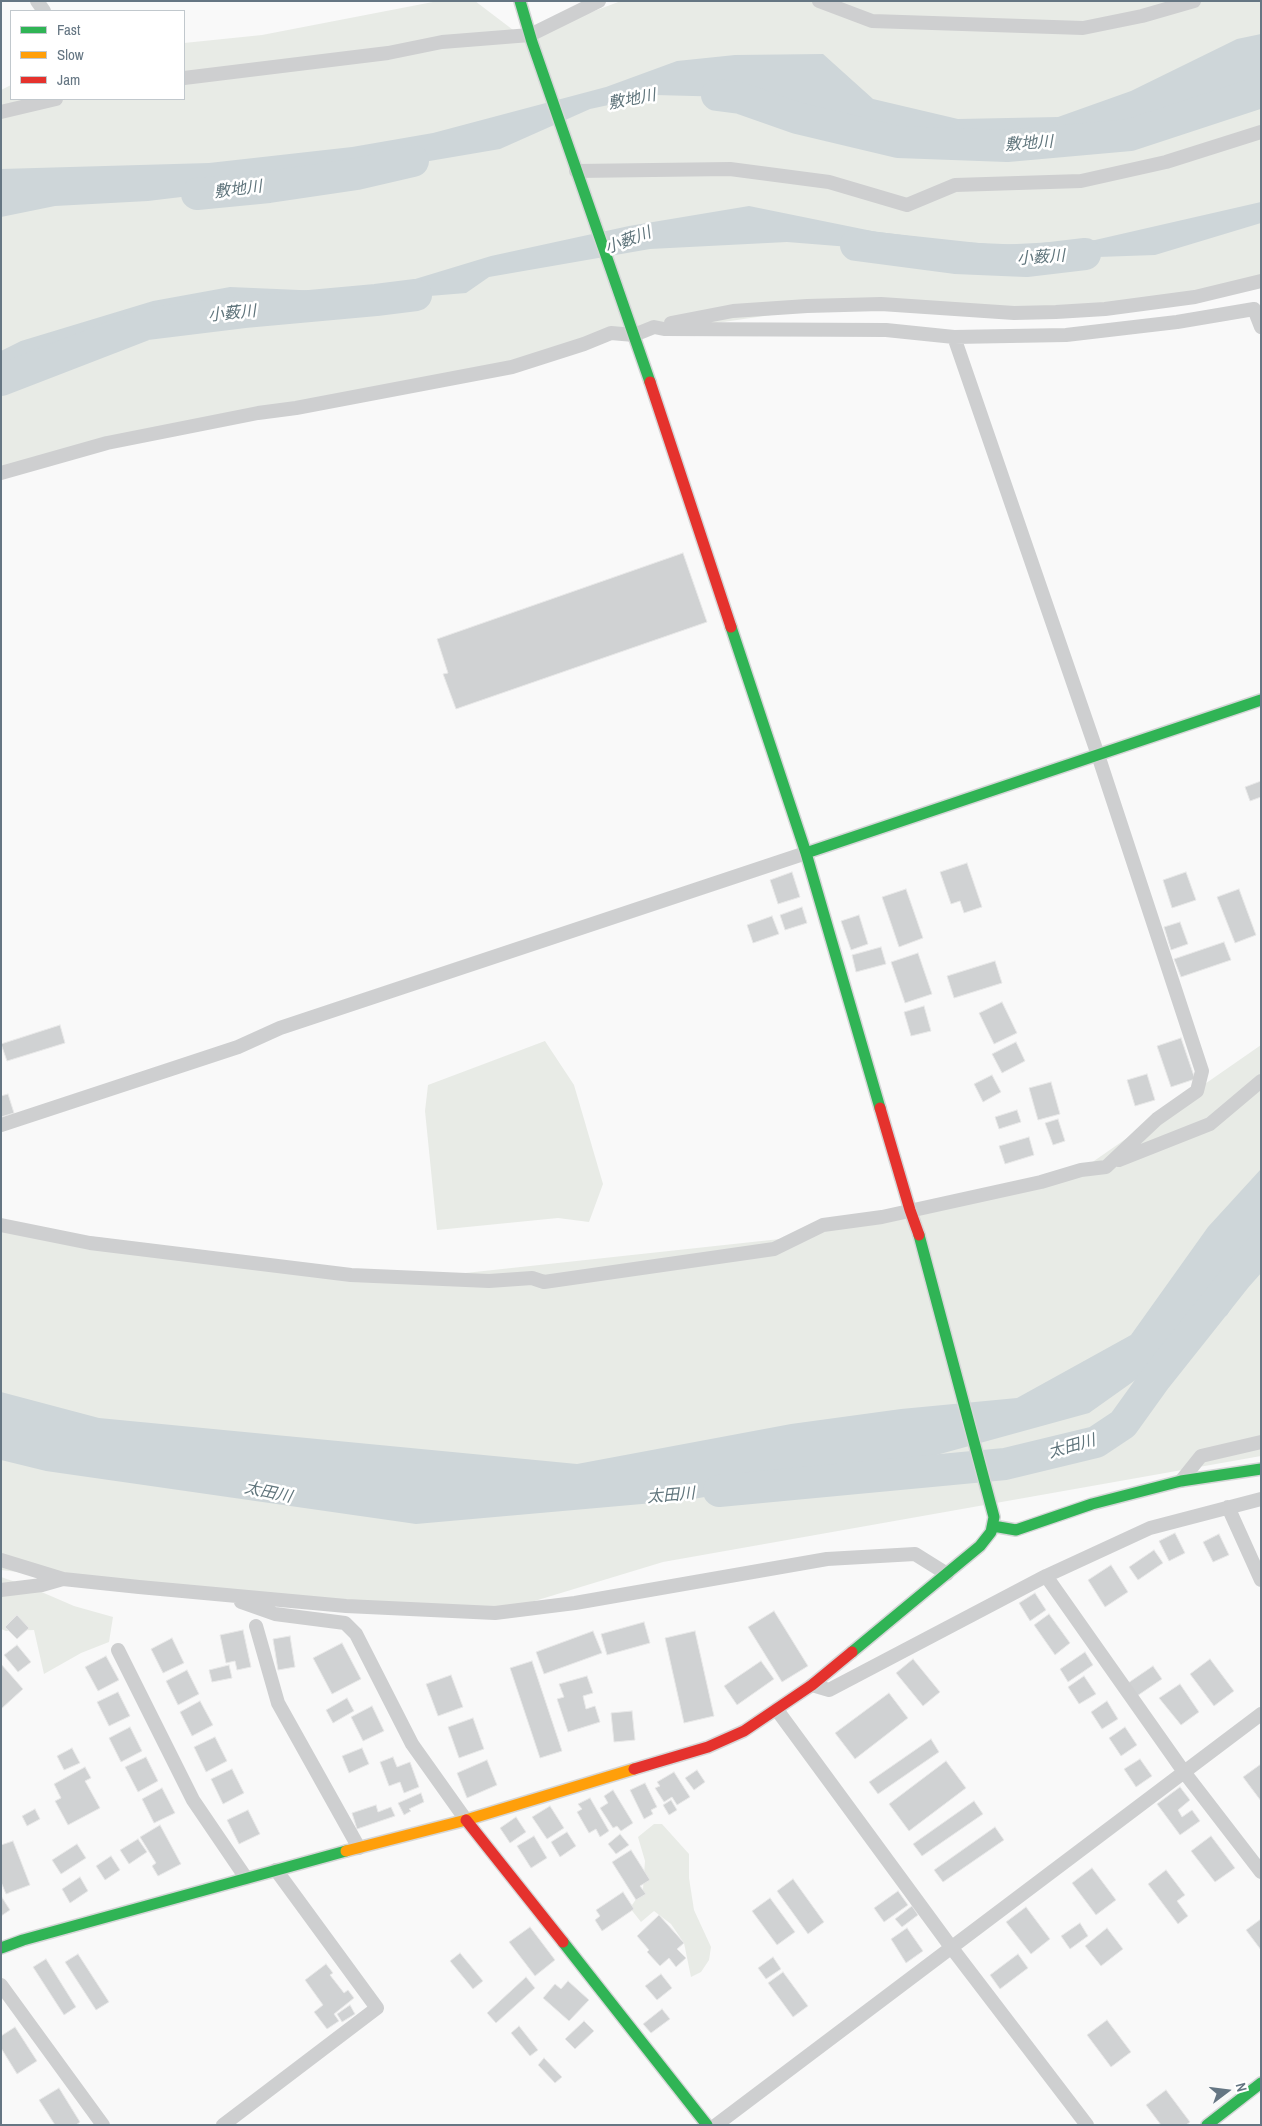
<!DOCTYPE html>
<meta charset="utf-8">
<style>
body{margin:0}
#map{position:relative;width:1262px;height:2126px;overflow:hidden;background:#f9f9f9;font-family:"Archivo Narrow",sans-serif}
canvas{display:block}
.frame{position:absolute;inset:0;border:2px solid #657683;pointer-events:none}
.legend{position:absolute;left:10px;top:10px;width:175px;height:90px;box-sizing:border-box;background:#fff;border:1px solid #c1c8cd;margin:0;padding:6px 9px;list-style:none;font-size:15px;color:#657683}
.legend li{display:flex;align-items:center;gap:10px;height:25px}
.legend b{width:25px;border:1px solid #c1c8cd}
.north{position:absolute;left:1202px;top:2066px;width:50px;height:50px;-webkit-text-stroke:4px #fff;paint-order:stroke;rotate:75deg;font-size:14px;font-weight:700;line-height:20px;text-align:center;color:#657683}
.north::after{content:'';display:block;margin:auto;width:18px;height:22px;background:#657683;clip-path:polygon(50% 0,100% 100%,50% 72%,0 100%)}
</style>
<div id="map">
<canvas width="1262" height="2126"></canvas>
<div class="frame"></div>
<ul class="legend">
<li><b style="height:6px;background:#30b455"></b>Fast</li>
<li><b style="height:6px;background:#ff9f0a"></b>Slow</li>
<li><b style="height:6px;background:#e5322d"></b>Jam</li>
</ul>
<div class="north">N</div>
</div>
<script>
const c = document.querySelector('canvas').getContext('2d');
c.lineJoin = 'round';
function paint(path, color) {
  c.fillStyle = color;
  c.fill(path, 'evenodd');
}
function toPath(rows) {
  const path = new Path2D();
  for (const r of rows) {
    path.moveTo(r[0], r[1]);
    for (let i = 2; i < r.length; i += 2) path.lineTo(r[i], r[i + 1]);
  }
  return path;
}
function trace(path, color, width, dash) {
  c.strokeStyle = color;
  c.lineWidth = width;
  c.lineCap = dash ? 'butt' : 'round';
  c.setLineDash(dash || []);
  c.stroke(path);
}
function drawText(font, color, halo, rows, align = 'center') {
  c.font = font + ' "Archivo Narrow","Noto Sans JP",sans-serif';
  c.lineWidth = 5;
  c.setLineDash([]);
  c.textBaseline = 'middle';
  c.strokeStyle = halo;
  c.fillStyle = color;
  for (const [text, x, y, turn = 0] of rows) {
    c.save();
    c.translate(x, y);
    c.rotate((+turn || 0) * Math.PI / 180);
    c.textAlign = isNaN(turn) ? turn : align;
    if (halo) c.strokeText(text, 0, 0);
    c.fillText(text, 0, 0);
    c.restore();
  }
}
paint(toPath([
 [438,1,475,1,521,36,530,35,621,1,1261,1,1261,279,1142,301,1019,313,833,306,634,335,337,400,130,438,1,476,1,90,11,85,11,99,184,99,184,43,262,35],
 [545,1041,574,1085,603,1184,589,1222,558,1218,437,1230,425,1111,428,1085],
 [1261,1045,1261,1456,663,1562,495,1613,122,1585,1,1570,1,1225,419,1278,817,1235,823,1225,1081,1170],
 [1,1577,30,1587,74,1606,113,1617,109,1642,81,1653,44,1674,34,1630,6,1631,1,1629],
 [654,1824,662,1824,689,1854,689,1878,694,1910,711,1947,709,1960,701,1972,691,1977,684,1943,671,1924,654,1911,641,1922,630,1908,643,1889,645,1861,638,1837]
]), '#e8ebe6');
paint(toPath([
 [1261,34,1261,91,1168,123,1115,137,1039,143,978,152,879,138,731,97,655,95,590,109,500,149,306,182,148,201,55,206,1,217,1,169,209,163,352,147,433,133,606,87,677,61,735,55,823,54,873,99,958,119,1058,117,1131,91,1237,39],
 [1261,202,1261,223,1155,255,1041,259,900,251,787,242,650,249,489,277,466,293,223,313,96,339,1,380,1,351,21,341,153,301,230,287,369,293,491,256,629,226,749,206,877,232,997,245,1095,240],
 [1261,1169,1261,1263,1227,1315,1089,1413,911,1462,687,1500,416,1524,46,1471,1,1460,1,1392,99,1418,577,1464,791,1424,901,1409,1017,1398,1131,1335,1208,1227]
]), '#ced6d9');
trace(toPath([
 [717,95,740,98,797,118,898,142,1007,146,1130,135,1261,92],
 [197,194,269,187,357,174,413,161],
 [856,245,955,258,1026,261,1085,254],
 [1,380,146,324,244,312,376,300,416,295],
 [719,1491,1005,1464,1096,1442,1123,1424,1156,1378,1237,1276,1261,1249]
]), '#ced6d9', 32);
const building = toPath([
 [683,553,707,622,456,709,443,674,448,673,437,639,683,553],
 [1261,781,1261,797,1250,801,1245,787,1261,781],
 [967,863,982,907,964,913,960,901,951,904,940,872,967,863],
 [792,872,800,897,778,904,770,880,792,872],
 [1186,872,1196,900,1172,908,1163,880,1186,872],
 [906,889,923,938,899,947,882,897,906,889],
 [1239,889,1256,935,1235,943,1217,897,1239,889],
 [802,907,807,923,785,930,780,915,802,907],
 [859,915,868,944,851,950,841,921,859,915],
 [772,916,779,934,753,943,747,925,772,916],
 [1180,922,1188,944,1171,950,1164,927,1180,922],
 [1224,942,1231,960,1181,977,1174,959,1224,942],
 [881,947,886,964,856,972,852,955,881,947],
 [918,953,932,994,905,1003,891,962,918,953],
 [995,961,1002,983,954,998,947,976,995,961],
 [1002,1002,1017,1033,994,1044,979,1013,1002,1002],
 [924,1006,931,1031,911,1036,904,1012,924,1006],
 [60,1025,65,1043,7,1061,1,1044,60,1025],
 [1181,1038,1195,1079,1171,1087,1157,1046,1181,1038],
 [1016,1042,1025,1061,1002,1073,992,1054,1016,1042],
 [1147,1074,1155,1100,1135,1106,1127,1080,1147,1074],
 [992,1075,1001,1092,983,1102,974,1084,992,1075],
 [1051,1082,1060,1114,1038,1120,1029,1088,1051,1082],
 [8,1094,14,1113,1,1117,1,1096,8,1094],
 [1017,1110,1021,1122,999,1129,995,1117,1017,1110],
 [1058,1119,1065,1141,1053,1145,1045,1123,1058,1119],
 [1029,1137,1034,1155,1005,1164,999,1146,1029,1137],
 [1175,1533,1185,1553,1169,1561,1159,1541,1175,1533],
 [1219,1534,1229,1555,1213,1562,1203,1542,1219,1534],
 [1154,1550,1163,1563,1138,1580,1129,1567,1154,1550],
 [1111,1565,1128,1592,1105,1607,1088,1580,1111,1565],
 [1035,1593,1046,1610,1030,1621,1019,1603,1035,1593],
 [774,1611,808,1666,782,1682,748,1627,774,1611],
 [1049,1614,1070,1643,1055,1655,1034,1625,1049,1614],
 [17,1615,29,1628,17,1639,5,1627,17,1615],
 [644,1622,650,1643,607,1655,601,1634,644,1622],
 [243,1630,251,1667,237,1670,235,1661,226,1663,220,1635,243,1630],
 [593,1631,602,1653,544,1674,536,1652,593,1631],
 [695,1631,714,1716,684,1723,665,1638,695,1631],
 [290,1636,295,1667,278,1670,273,1639,290,1636],
 [172,1638,184,1663,163,1673,151,1649,172,1638],
 [342,1643,361,1679,332,1694,313,1658,342,1643],
 [17,1645,31,1662,18,1672,4,1655,17,1645],
 [1085,1652,1093,1665,1068,1682,1060,1669,1085,1652],
 [106,1656,119,1680,98,1691,85,1667,106,1656],
 [913,1659,940,1692,923,1706,896,1673,913,1659],
 [1210,1659,1234,1691,1214,1706,1190,1674,1210,1659],
 [532,1661,562,1751,540,1758,510,1668,532,1661],
 [761,1661,774,1679,737,1705,724,1686,761,1661],
 [1,1664,23,1689,1,1709,1,1664],
 [229,1665,232,1678,212,1682,209,1670,229,1665],
 [1153,1666,1162,1679,1137,1696,1128,1683,1153,1666],
 [187,1670,199,1694,178,1705,166,1681,187,1670],
 [451,1675,463,1707,438,1716,426,1684,451,1675],
 [587,1676,593,1693,583,1696,586,1709,595,1706,600,1722,568,1732,557,1699,564,1697,559,1684,587,1676],
 [1084,1676,1096,1694,1079,1704,1068,1687,1084,1676],
 [1180,1684,1199,1712,1181,1725,1159,1698,1180,1684],
 [118,1692,130,1716,109,1726,97,1702,118,1692],
 [889,1693,908,1718,855,1759,835,1733,889,1693],
 [347,1698,354,1711,333,1723,326,1710,347,1698],
 [200,1701,213,1725,192,1736,180,1712,200,1701],
 [1107,1701,1118,1719,1102,1729,1091,1712,1107,1701],
 [372,1706,384,1731,363,1741,351,1717,372,1706],
 [632,1711,635,1740,614,1742,611,1713,632,1711],
 [473,1718,484,1749,459,1758,448,1727,473,1718],
 [130,1727,142,1751,121,1762,109,1738,130,1727],
 [1125,1727,1137,1745,1121,1756,1109,1738,1125,1727],
 [215,1737,227,1761,206,1772,194,1747,215,1737],
 [931,1739,939,1752,878,1794,869,1782,931,1739],
 [72,1748,80,1763,64,1770,57,1756,72,1748],
 [362,1748,369,1764,349,1773,342,1756,362,1748],
 [146,1757,158,1781,138,1792,125,1767,146,1757],
 [393,1757,397,1767,410,1762,419,1787,404,1793,400,1782,389,1786,380,1762,393,1757],
 [1140,1759,1152,1776,1136,1787,1124,1769,1140,1759],
 [487,1760,497,1785,467,1798,457,1773,487,1760],
 [946,1761,966,1788,909,1831,889,1804,946,1761],
 [1261,1764,1261,1801,1243,1777,1261,1764],
 [85,1767,91,1778,85,1781,100,1808,68,1825,55,1801,61,1798,54,1784,85,1767],
 [232,1769,244,1793,223,1804,211,1779,232,1769],
 [697,1770,705,1782,694,1790,685,1778,697,1770],
 [674,1772,690,1797,677,1805,672,1797,664,1802,655,1788,660,1786,657,1782,674,1772],
 [645,1783,657,1807,651,1810,653,1814,644,1819,630,1790,645,1783],
 [1180,1787,1190,1800,1178,1810,1182,1817,1192,1810,1200,1821,1180,1835,1157,1804,1180,1787],
 [162,1788,175,1813,154,1823,142,1799,162,1788],
 [613,1790,633,1823,621,1831,617,1826,613,1828,600,1808,608,1803,604,1796,613,1790],
 [421,1793,424,1802,409,1809,411,1811,404,1815,398,1803,421,1793],
 [590,1798,609,1831,600,1837,596,1829,589,1833,577,1812,582,1809,578,1804,590,1798],
 [671,1800,677,1810,669,1815,663,1805,671,1800],
 [974,1801,983,1814,922,1856,913,1844,974,1801],
 [376,1805,378,1812,391,1807,395,1816,357,1829,352,1813,376,1805],
 [550,1806,564,1828,547,1839,532,1817,550,1806],
 [35,1809,40,1819,27,1826,22,1816,35,1809],
 [248,1810,260,1834,239,1844,227,1820,248,1810],
 [516,1817,526,1832,510,1843,500,1828,516,1817],
 [160,1825,181,1864,158,1876,152,1866,156,1863,140,1837,160,1825],
 [995,1827,1004,1840,943,1882,934,1870,995,1827],
 [567,1832,576,1846,560,1857,551,1842,567,1832],
 [620,1834,629,1845,616,1854,608,1844,620,1834],
 [534,1836,547,1858,531,1868,517,1846,534,1836],
 [1211,1836,1235,1868,1215,1882,1191,1851,1211,1836],
 [138,1839,147,1852,129,1864,120,1850,138,1839],
 [13,1841,30,1885,6,1894,1,1882,1,1845,13,1841],
 [77,1844,86,1858,61,1874,52,1860,77,1844],
 [631,1850,650,1880,640,1886,646,1894,636,1900,612,1862,631,1850],
 [111,1856,120,1870,105,1880,96,1866,111,1856],
 [1092,1868,1116,1900,1096,1915,1072,1883,1092,1868],
 [1166,1870,1185,1895,1177,1901,1188,1916,1178,1924,1148,1884,1166,1870],
 [80,1877,88,1891,70,1903,62,1889,80,1877],
 [793,1879,824,1922,808,1934,777,1891,793,1879],
 [898,1891,908,1905,884,1922,874,1908,898,1891],
 [623,1892,634,1909,602,1931,595,1920,600,1916,596,1910,623,1892],
 [1,1896,10,1910,1,1916,1,1896],
 [770,1898,795,1932,777,1945,752,1911,770,1898],
 [912,1906,918,1915,902,1927,895,1919,912,1906],
 [1026,1907,1050,1939,1031,1954,1006,1922,1026,1907],
 [659,1915,684,1943,677,1949,686,1958,676,1967,669,1958,660,1966,647,1952,649,1950,637,1936,659,1915],
 [1261,1919,1261,1950,1246,1930,1261,1919],
 [1080,1923,1088,1936,1070,1949,1061,1936,1080,1923],
 [530,1927,555,1960,535,1976,509,1942,530,1927],
 [907,1928,923,1951,906,1963,891,1939,907,1928],
 [1107,1928,1123,1949,1101,1966,1085,1946,1107,1928],
 [460,1953,483,1981,473,1989,450,1961,460,1953],
 [78,1954,109,2002,96,2010,65,1962,78,1954],
 [1018,1954,1028,1968,1000,1989,990,1975,1018,1954],
 [773,1957,781,1969,766,1979,758,1968,773,1957],
 [46,1959,76,2007,64,2015,33,1967,46,1959],
 [326,1964,333,1973,330,1975,344,1993,348,1990,354,1998,334,2014,339,2021,327,2029,314,2012,323,2005,305,1980,326,1964],
 [783,1972,808,2006,793,2017,768,1983,783,1972],
 [661,1974,672,1988,657,2000,645,1986,661,1974],
 [526,1977,535,1988,496,2023,487,2013,526,1977],
 [568,1981,589,2000,569,2021,543,1998,555,1984,561,1989,568,1981],
 [350,2005,355,2014,342,2022,337,2014,350,2005],
 [662,2009,670,2019,651,2033,643,2024,662,2009],
 [1107,2020,1131,2052,1111,2067,1087,2035,1107,2020],
 [584,2021,594,2031,575,2049,565,2039,584,2021],
 [519,2026,538,2050,530,2056,511,2033,519,2026],
 [15,2027,37,2061,17,2074,1,2048,1,2036,15,2027],
 [544,2058,562,2077,555,2083,538,2065,544,2058],
 [59,2088,80,2122,76,2125,55,2125,39,2100,59,2088],
 [1166,2090,1190,2122,1186,2125,1161,2125,1146,2105,1166,2090]
]);
paint(building, '#d0d2d3');
trace(building, '#e8e8e8', 1);
const fast = toPath([
 [520,1,532,42,650,382],
 [731,627,806,853,880,1108],
 [806,853,1261,700],
 [993,1526,1016,1530,1092,1504,1181,1481,1261,1469],
 [852,1652,980,1546,991,1532,994,1517,919,1235],
 [563,1942,707,2125],
 [1,1948,23,1940,346,1851],
 [1207,2125,1261,2083]
]);
const slow = toPath([
 [346,1851,466,1820,634,1769]
]);
const jam = toPath([
 [650,382,731,627],
 [880,1108,910,1210,919,1235],
 [634,1769,708,1747,744,1731,812,1685,852,1652],
 [466,1820,563,1942]
]);
trace(fast, '#d5d6d7', 14);
trace(slow, '#d5d6d7', 14);
trace(jam, '#d5d6d7', 14);
trace(toPath([
 [37,1,44,11],
 [819,1,872,21,1083,28,1142,16,1194,1],
 [184,78,388,53,442,42,530,35,599,1],
 [1,112,56,99],
 [576,171,730,169,829,182,907,205,955,185,1081,181,1166,162,1261,132],
 [671,323,733,311,807,306,881,304,1014,313,1056,312,1105,309,1195,297,1261,281],
 [1,473,107,443,258,413,296,408,512,367,584,344,611,333,634,335,654,327,664,329,886,330,954,337,1066,335,1177,322,1254,309,1261,327],
 [1,1125,238,1047,280,1028,806,853],
 [1119,1160,1210,1124,1261,1081],
 [1,1225,90,1243,351,1275,489,1281,532,1278,544,1282,774,1249,823,1225,882,1217,1041,1182,1081,1170,1106,1167,1157,1119,1197,1091,1202,1071,1098,755,954,337],
 [1181,1481,1201,1456,1261,1442],
 [1228,1507,1261,1580],
 [1,1560,63,1579,139,1587,346,1606,495,1613,575,1603,827,1559,915,1554,947,1574],
 [1046,1576,1184,1772,1261,1872],
 [1,1590,42,1585,63,1579],
 [241,1602,275,1614,345,1623,356,1634,412,1744,466,1820],
 [256,1626,278,1703,359,1848],
 [118,1650,193,1800,246,1878],
 [812,1685,829,1690,1046,1576,1150,1528,1261,1499],
 [777,1710,951,1947,1087,2125],
 [1,1985,103,2125],
 [223,2125,377,2008,276,1870],
 [716,2125,1261,1714]
]), '#cecfd0', 14);
trace(fast, '#30b455', 11);
trace(slow, '#ff9f0a', 11);
trace(jam, '#e5322d', 11);
drawText('italic 16px', '#60757c', '#fff', [
 ["敷地川",632,100,-11],
 ["敷地川",1029,144,-4],
 ["敷地川",238,190,-7],
 ["小薮川",628,241,-21],
 ["小薮川",1041,258,-4],
 ["小薮川",232,314,-6],
 ["太田川",1072,1447,-16],
 ["太田川",268,1493,12],
 ["太田川",671,1496,-5]
]);
</script>
